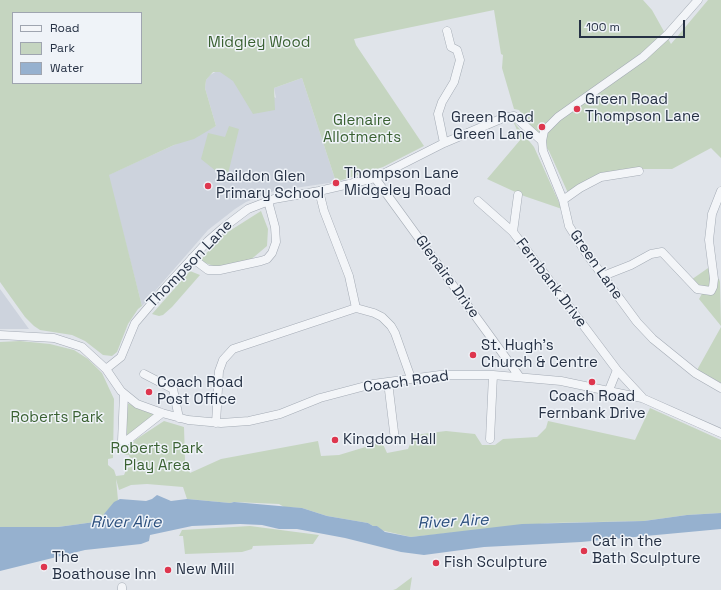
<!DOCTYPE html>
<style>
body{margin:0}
#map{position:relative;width:721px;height:590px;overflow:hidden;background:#e0e4ea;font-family:"Space Grotesk",sans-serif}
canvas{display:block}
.legend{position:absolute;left:12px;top:12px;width:130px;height:72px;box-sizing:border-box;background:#eff3f8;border:1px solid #9fa5b0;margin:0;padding:5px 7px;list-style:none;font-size:12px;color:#263144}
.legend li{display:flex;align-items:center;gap:8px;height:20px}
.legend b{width:20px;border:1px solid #9fa5b0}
.scale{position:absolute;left:579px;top:20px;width:106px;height:18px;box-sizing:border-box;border:2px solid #263144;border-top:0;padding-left:5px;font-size:12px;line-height:14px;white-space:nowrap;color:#263144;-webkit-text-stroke:3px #eff3f8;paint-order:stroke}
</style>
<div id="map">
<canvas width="721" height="590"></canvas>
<ul class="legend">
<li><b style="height:5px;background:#f3f5f8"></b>Road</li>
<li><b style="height:11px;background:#c5d5c0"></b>Park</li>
<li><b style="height:11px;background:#96b1cf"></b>Water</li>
</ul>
<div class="scale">100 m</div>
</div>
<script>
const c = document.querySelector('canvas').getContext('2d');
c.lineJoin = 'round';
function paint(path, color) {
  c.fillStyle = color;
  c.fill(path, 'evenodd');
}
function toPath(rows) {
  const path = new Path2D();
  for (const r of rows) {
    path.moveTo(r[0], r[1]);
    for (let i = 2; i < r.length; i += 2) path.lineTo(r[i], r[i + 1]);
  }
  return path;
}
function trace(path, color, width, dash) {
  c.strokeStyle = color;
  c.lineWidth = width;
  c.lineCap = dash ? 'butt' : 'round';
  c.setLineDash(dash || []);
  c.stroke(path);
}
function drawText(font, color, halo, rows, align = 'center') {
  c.font = font + ' "Space Grotesk",sans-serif';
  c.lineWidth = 3;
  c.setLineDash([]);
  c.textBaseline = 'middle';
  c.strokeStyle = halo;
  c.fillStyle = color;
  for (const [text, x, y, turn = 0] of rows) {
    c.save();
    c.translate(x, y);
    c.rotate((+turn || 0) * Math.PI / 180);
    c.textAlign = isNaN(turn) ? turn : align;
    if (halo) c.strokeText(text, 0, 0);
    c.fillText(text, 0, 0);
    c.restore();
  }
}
paint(toPath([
 [219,70,276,98,274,88,302,78,336,182,274,191,246,202,235,209,208,230,142,306,108,175,216,126,205,88,206,80,210,75],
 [0,289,29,329,0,329]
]), '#cdd3dd');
paint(toPath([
 [0,0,643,0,652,10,671,44,708,0,721,0,721,158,711,148,672,169,623,169,592,177,568,193,549,151,519,110,514,109,502,68,503,55,501,54,494,10,354,39,356,45,424,146,383,167,336,182,302,78,274,88,275,110,253,114,233,81,220,72,213,72,206,80,205,88,216,126,194,139,174,145,109,175,142,306,138,309,128,324,117,352,112,356,103,355,85,341,72,335,40,330,34,326,25,317,0,282],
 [13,13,141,13,141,83,13,83],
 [513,121,534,147,562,209,524,196,487,179,521,139],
 [229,126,239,129,228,174,216,171,201,159,208,133,225,137],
 [261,211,268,229,267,246,248,262,219,268,200,261,220,237],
 [711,266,714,279,719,279,720,282,721,326,699,299,704,290,688,282],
 [190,271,200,275,172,307,163,315,159,316,152,314],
 [721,327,721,383,697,370],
 [20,341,50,344,74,350,88,359,102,373,114,399,113,458,108,459,108,465,114,470,116,476,124,475,127,468,132,467,129,455,124,455,135,440,164,421,184,427,185,460,190,473,221,459,318,441,321,456,339,455,382,442,387,453,408,449,414,435,446,431,475,434,482,445,495,445,503,439,537,437,546,428,548,421,635,440,650,408,721,440,721,513,687,515,644,521,549,523,411,537,380,530,377,526,373,526,368,523,327,516,302,508,284,507,279,504,234,502,230,503,187,499,183,487,147,484,131,485,119,490,116,479,118,500,104,514,102,521,58,527,0,527,0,342],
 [127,403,153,414,153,418,129,437,126,434],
 [250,526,319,535,313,544,308,544,253,546,252,549,242,552,185,554,183,536,179,536,182,530],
 [412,577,410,590,393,590,396,589]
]), '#c5d5c0');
paint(toPath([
 [157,495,171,501,187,499,230,503,234,502,302,508,327,516,368,523,373,526,377,526,385,532,411,537,522,524,644,521,687,515,721,513,721,529,581,542,484,547,424,555,401,552,345,538,297,529,279,529,262,525,240,524,192,526,150,535,149,541,141,544,85,550,0,571,0,527,58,527,102,521,104,514,114,502,120,499,146,501,152,499]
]), '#96b1cf');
const street = toPath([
 [698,0,668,34,643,57,558,117,544,131,542,141,543,151,563,200,569,226,586,253,637,322,653,339,695,373,721,388],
 [444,143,438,114,442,102,454,82,460,60,457,50,451,47,447,31],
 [375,178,519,376],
 [319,191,324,211,349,276,356,308,374,313,382,317,391,326,395,333,411,378],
 [563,200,580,188,601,177,639,171],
 [478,201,513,232,617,370,609,390],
 [513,232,518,195],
 [192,258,208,270,220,270,261,261,267,259,272,253,276,242,275,227,268,201],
 [603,276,631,265,651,254,662,252,697,289,711,291,713,287,714,279,709,240,712,214,721,191],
 [0,335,54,338,82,347,106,369,121,391,137,404,162,413,188,420,221,423,249,421,280,414,320,398,373,384,440,375,493,375,561,381,642,398,721,433],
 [106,369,121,357,135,323,164,289,208,241,223,228,248,209,274,199,319,191,375,178,444,143,503,118,514,116,542,141],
 [617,370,642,397],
 [144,374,173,389,179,418],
 [388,382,395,440],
 [124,394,122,441,125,442,162,413],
 [216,423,219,371,223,360,233,349,356,308],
 [490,439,493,375],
 [122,590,122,587]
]);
trace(street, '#a4abb5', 9);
trace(street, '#f3f5f8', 8);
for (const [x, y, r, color] of [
 [577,109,4,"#de364e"],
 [542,127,4,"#de364e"],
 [336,183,4,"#de364e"],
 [208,186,4,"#de364e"],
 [473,355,4,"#de364e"],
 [592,382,4,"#de364e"],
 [149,392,4,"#de364e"],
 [335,440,4,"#de364e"],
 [584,551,4,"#de364e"],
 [436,563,4,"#de364e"],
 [44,567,4,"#de364e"],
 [168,570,4,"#de364e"]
]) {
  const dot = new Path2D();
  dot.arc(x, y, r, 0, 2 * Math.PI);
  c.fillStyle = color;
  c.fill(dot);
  trace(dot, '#eff3f8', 1.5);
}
drawText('15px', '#3a6132', '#eff3f8', [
 ["Midgley Wood",259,43],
 ["Glenaire",362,121],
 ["Allotments",362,138],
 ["Roberts Park",57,418],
 ["Roberts Park",157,449],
 ["Play Area",157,466]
]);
drawText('15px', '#263144', '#eff3f8', [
 ["Green Road",585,100],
 ["Thompson Lane",585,117],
 ["Green Road",534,118,"right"],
 ["Green Lane",534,135,"right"],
 ["Thompson Lane",344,174],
 ["Midgeley Road",344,191],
 ["Baildon Glen",216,177],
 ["Primary School",216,194],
 ["St. Hugh's",481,346],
 ["Church & Centre",481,363],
 ["Coach Road",157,383],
 ["Post Office",157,400],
 ["Coach Road",592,397,"center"],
 ["Fernbank Drive",592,414,"center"],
 ["Kingdom Hall",343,440],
 ["Cat in the",592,542],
 ["Bath Sculpture",592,559],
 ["The",52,558],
 ["Boathouse Inn",52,575],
 ["Fish Sculpture",444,563],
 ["New Mill",176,570]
], 'left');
drawText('15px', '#263144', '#eff3f8', [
 ["Thompson Lane",190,264,-46],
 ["Green Lane",596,265,55],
 ["Glenaire Drive",447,277,54],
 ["Fernbank Drive",551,283,53],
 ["Coach Road",406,382,-8]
]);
drawText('italic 16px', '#2b4f7d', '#eff3f8', [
 ["River Aire",453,522,-3],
 ["River Aire",126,523]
]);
</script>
